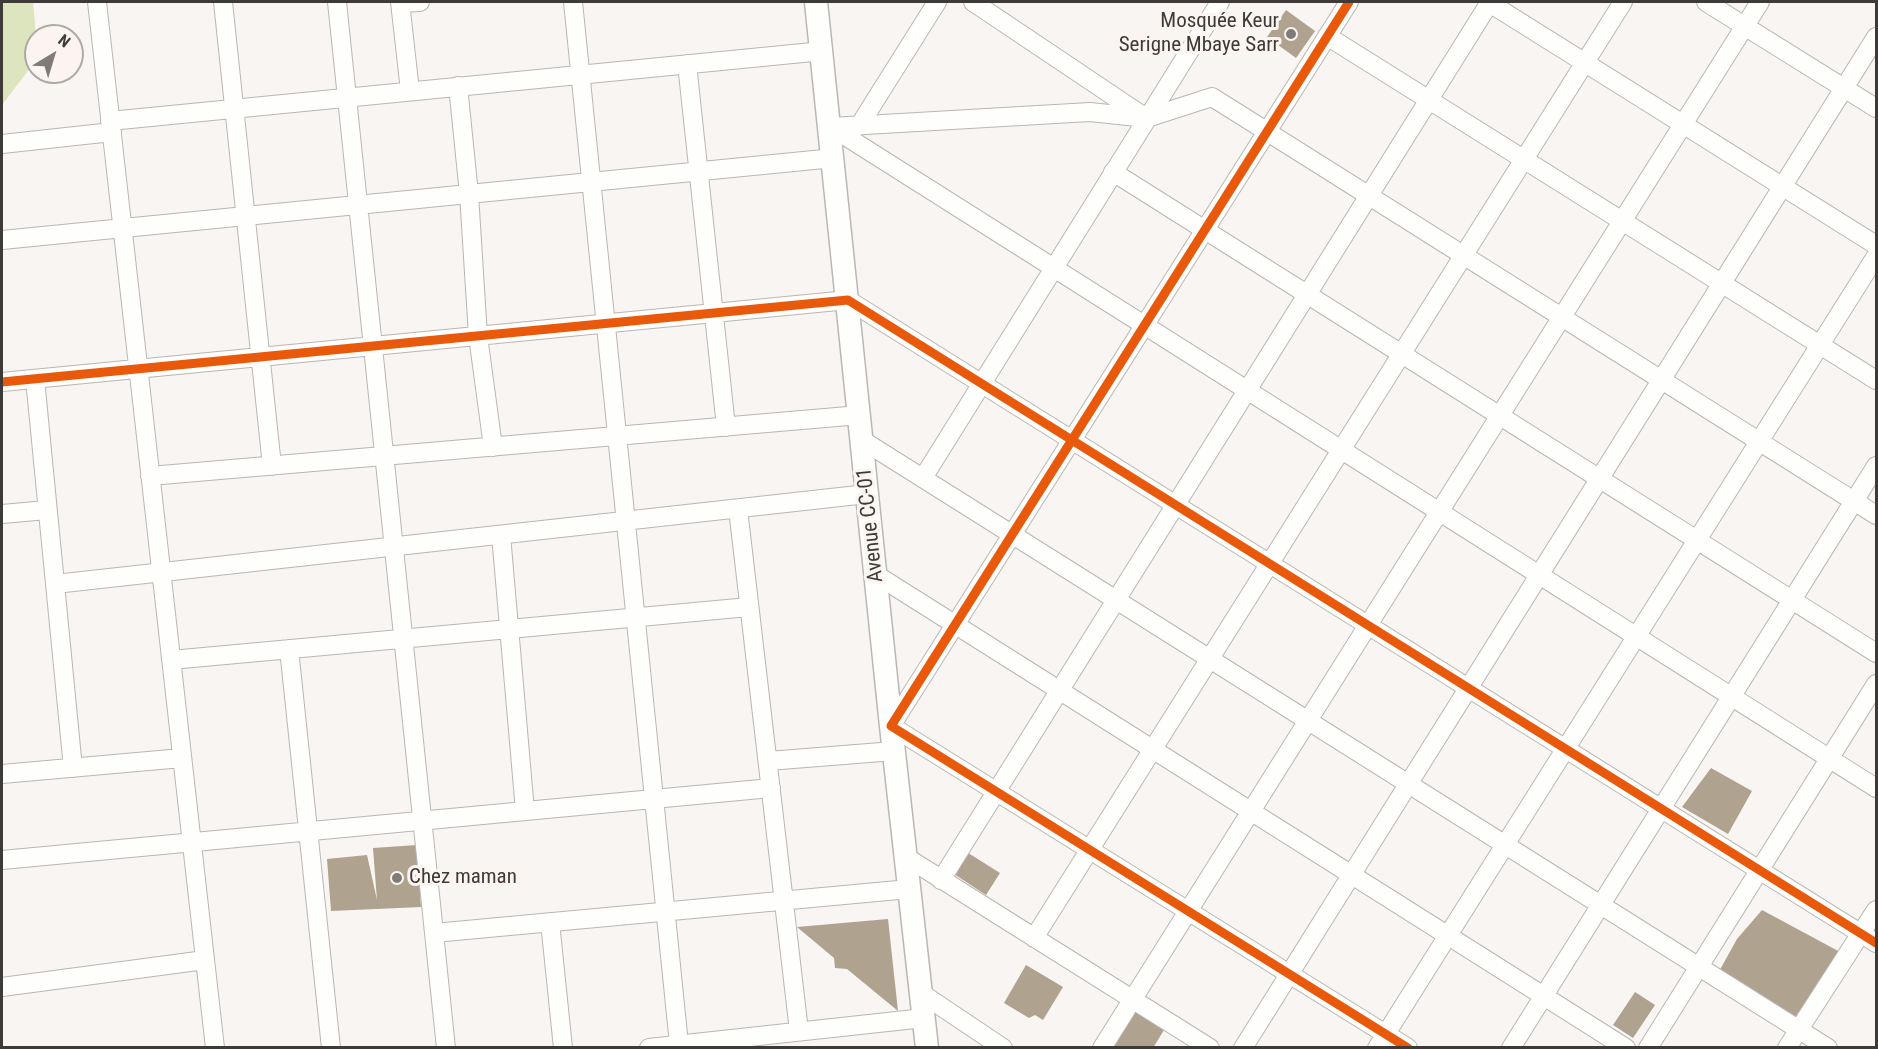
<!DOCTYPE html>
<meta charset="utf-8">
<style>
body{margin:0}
#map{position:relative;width:1878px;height:1049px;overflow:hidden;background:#f9f5f3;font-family:"Roboto Condensed",sans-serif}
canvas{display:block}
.frame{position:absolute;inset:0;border:3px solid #3d3a38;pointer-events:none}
.north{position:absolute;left:24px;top:24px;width:60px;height:60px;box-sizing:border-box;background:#fcf4f0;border:2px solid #b0aaa6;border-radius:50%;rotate:38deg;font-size:16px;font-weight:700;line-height:24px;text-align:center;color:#3d3a38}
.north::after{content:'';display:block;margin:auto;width:21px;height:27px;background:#7f7b79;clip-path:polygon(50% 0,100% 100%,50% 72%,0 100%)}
</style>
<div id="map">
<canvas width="1878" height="1049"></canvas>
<div class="frame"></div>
<div class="north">N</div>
</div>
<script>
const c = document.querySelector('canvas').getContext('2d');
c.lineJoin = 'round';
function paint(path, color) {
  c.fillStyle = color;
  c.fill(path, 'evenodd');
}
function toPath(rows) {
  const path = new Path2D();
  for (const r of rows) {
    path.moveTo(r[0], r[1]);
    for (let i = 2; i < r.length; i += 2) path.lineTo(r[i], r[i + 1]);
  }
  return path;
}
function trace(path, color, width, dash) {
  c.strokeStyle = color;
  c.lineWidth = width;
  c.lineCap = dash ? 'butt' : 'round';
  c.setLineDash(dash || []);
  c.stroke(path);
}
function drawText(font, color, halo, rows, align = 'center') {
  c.font = font + ' "Roboto Condensed",sans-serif';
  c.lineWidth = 6;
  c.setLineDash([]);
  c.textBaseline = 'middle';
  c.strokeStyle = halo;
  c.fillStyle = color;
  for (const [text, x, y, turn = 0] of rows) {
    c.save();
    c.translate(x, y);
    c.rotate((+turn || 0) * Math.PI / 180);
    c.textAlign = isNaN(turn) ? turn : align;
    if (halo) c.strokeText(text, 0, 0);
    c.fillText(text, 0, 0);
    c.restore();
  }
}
paint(toPath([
 [2,2,33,2,36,36,36,60,2,105]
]), '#dde5be');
paint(toPath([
 [1286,10,1315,31,1296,58,1267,37],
 [1711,768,1752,791,1728,834,1682,807],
 [417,845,421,907,331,911,327,859,367,855,377,900,373,848],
 [965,851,1000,873,986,895,951,872],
 [1762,910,1840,952,1797,1026,1717,975,1737,939],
 [888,919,898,1011,847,969,835,968,834,958,797,927],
 [1026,965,1063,987,1043,1020,1035,1015,1029,1018,1004,1003],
 [1635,992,1655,1005,1633,1038,1613,1025],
 [1131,1009,1164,1030,1153,1048,1117,1048,1110,1043]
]), '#afa28e');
const minor = toPath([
 [97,2,215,1048],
 [223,2,272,466],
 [337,2,446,1048],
 [400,2,410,91],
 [573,2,679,1044],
 [973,2,1143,116],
 [1349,2,891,726,1408,1048],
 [1488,2,1876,245],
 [1706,2,1876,108],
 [401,3,420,2],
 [1327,36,1876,380],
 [687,64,726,427],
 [458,86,469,194,478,336,493,447],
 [110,121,823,51],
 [859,126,937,2],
 [831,127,1876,788],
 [831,127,1090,112,1147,118,1212,97,1876,515],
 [2,144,112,132],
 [1113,172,1876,653],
 [2,240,834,158],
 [35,379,73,768],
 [2,382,848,300,1876,943],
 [862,440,1828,1048],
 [150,476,860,415],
 [923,478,1220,2],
 [738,509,799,1031],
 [2,514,47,510],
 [501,535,525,811],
 [875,574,1626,1048],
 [55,584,867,494],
 [289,649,331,1048],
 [171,660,749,607],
 [768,761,894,751],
 [2,774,182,758],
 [906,857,1210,1048],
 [2,860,771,788],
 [941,880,1490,2],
 [550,922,563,1048],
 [434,933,909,889],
 [1034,938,1623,2],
 [2,987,205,960],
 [921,993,1003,1048],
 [649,1048,924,1018],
 [1102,1048,1760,2],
 [1243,1048,1876,37],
 [1377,1048,1876,256],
 [1511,1048,1876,466],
 [1648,1048,1876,684],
 [1787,1048,1876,910]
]);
const major = toPath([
 [816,2,891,726,927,1048]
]);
trace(minor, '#b9b6b4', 20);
trace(major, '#b9b6b4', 25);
trace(minor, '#fefefd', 18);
trace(major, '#fefefd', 22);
trace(toPath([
 [1349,2,891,726,1408,1048],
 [2,382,848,300,1876,943]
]), '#e8590c', 9);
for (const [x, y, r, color] of [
 [1291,34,6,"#7f7b79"],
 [397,878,6,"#7f7b79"]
]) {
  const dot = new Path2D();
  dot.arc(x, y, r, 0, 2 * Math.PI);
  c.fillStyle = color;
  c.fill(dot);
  trace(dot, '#fcf4f0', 2);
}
drawText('21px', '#3d3a38', '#fcf4f0', [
 ["Mosquée Keur",1279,22],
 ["Serigne Mbaye Sarr",1279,46],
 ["Chez maman",409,878,"left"]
], 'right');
drawText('21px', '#3d3a38', '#fcf4f0', [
 ["Avenue CC-01",871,525,-96]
]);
</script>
